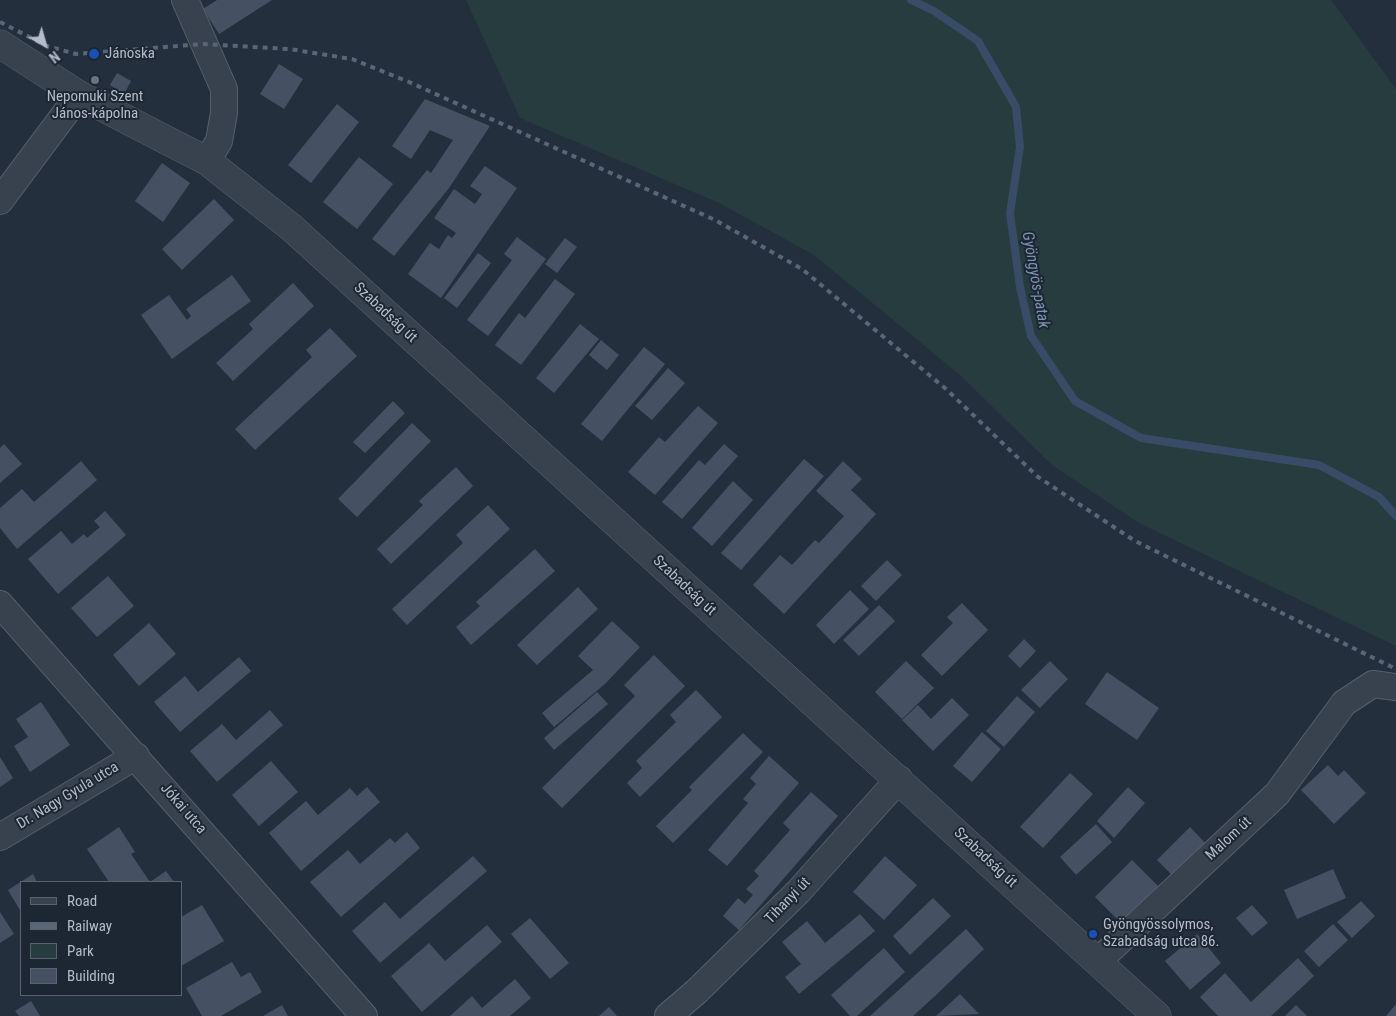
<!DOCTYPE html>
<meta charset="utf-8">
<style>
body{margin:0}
#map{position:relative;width:1396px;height:1016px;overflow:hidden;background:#242f3e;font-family:"Roboto Condensed",sans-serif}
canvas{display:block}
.legend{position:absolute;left:20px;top:881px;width:162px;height:115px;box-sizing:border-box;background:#1d2633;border:1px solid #59626f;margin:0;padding:6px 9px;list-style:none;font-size:15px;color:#b4bcc9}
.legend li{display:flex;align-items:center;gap:10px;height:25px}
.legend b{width:25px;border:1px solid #59626f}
.north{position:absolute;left:20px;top:20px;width:50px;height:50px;-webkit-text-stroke:4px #1d2633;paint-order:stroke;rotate:142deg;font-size:14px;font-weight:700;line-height:20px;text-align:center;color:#b4bcc9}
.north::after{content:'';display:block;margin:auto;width:18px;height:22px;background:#b4bcc9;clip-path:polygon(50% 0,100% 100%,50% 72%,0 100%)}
</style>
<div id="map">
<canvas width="1396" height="1016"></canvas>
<ul class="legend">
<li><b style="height:6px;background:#38414e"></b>Road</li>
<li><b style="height:6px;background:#5a6575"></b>Railway</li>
<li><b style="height:14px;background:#263c3f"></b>Park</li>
<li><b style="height:14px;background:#455162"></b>Building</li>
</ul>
<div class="north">N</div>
</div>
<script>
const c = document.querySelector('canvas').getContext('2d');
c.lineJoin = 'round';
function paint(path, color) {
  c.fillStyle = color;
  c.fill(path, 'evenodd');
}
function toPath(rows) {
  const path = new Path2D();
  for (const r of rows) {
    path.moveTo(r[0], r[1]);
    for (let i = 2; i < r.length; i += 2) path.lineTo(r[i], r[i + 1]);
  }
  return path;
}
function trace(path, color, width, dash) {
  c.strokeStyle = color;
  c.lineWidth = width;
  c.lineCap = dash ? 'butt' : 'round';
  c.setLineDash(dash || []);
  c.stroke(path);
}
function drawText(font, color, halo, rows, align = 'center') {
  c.font = font + ' "Roboto Condensed",sans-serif';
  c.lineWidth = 4;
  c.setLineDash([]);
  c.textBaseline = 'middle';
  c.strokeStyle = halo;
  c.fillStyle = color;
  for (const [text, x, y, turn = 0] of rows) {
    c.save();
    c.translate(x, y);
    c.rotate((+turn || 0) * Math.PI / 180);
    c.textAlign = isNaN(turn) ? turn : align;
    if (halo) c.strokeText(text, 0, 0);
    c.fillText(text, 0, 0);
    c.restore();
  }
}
paint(toPath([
 [466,0,1331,0,1396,89,1396,646,1139,523,1052,465,960,375,814,255,719,203,520,118]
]), '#263c3f');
trace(toPath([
 [911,0,934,11,978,41,1016,107,1020,147,1010,213,1020,287,1031,336,1075,401,1141,438,1319,465,1379,497,1396,516]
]), '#394c67', 8);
paint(toPath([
 [217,0,272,0,219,34,203,9],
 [279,64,303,79,284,109,260,94],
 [117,73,131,81,124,94,110,85],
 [425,99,490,126,449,188,394,256,372,239,427,170,431,173,453,140,430,130,411,159,392,146],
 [337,104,359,122,311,183,288,165],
 [359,157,393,184,357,229,323,202],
 [162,163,190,183,163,222,135,201],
 [485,166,517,188,441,298,408,274,430,243,439,249,448,235,452,238,456,233,434,218,454,189,475,204,482,194,470,186],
 [214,199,234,220,182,270,162,249],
 [517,237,546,259,488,336,467,320,512,260,504,254],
 [565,238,577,247,557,273,545,264],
 [478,253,491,263,457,308,444,298],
 [232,275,251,301,172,359,141,315,169,295,187,320,191,316,186,309],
 [555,279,575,294,521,365,495,345,519,313,525,318],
 [293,283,314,306,233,381,216,363,253,329,249,324],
 [580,324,599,339,554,393,536,378],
 [330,328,357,356,255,450,235,429,312,357,306,350],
 [601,340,619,355,607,370,589,355],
 [644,347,665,364,602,441,581,424],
 [668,368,685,383,652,420,635,406],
 [393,401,405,413,365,453,353,442],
 [698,406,718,423,655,495,628,472,659,437,665,442],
 [412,423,431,441,357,517,338,499],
 [4,444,22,464,0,483,0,448],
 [724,444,738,456,682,519,662,502,699,460,705,465],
 [804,459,824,476,741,570,721,553],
 [81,461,97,480,17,549,0,528,0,508,22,489,34,502],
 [843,461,862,479,851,490,876,514,784,614,753,585,780,555,792,565,815,540,819,543,844,516,816,491],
 [456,467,473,486,391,564,377,549,423,505,419,501],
 [733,481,753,500,712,546,692,528],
 [488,505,510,529,407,625,392,609,463,543,456,535],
 [105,511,126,535,58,594,28,559,61,531,72,544,84,534,87,538,100,527,94,521],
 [535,549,555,571,471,645,456,627,480,606,476,602],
 [887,560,902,575,876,601,861,586],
 [108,576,134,606,97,637,71,608],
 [578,587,598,609,537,665,517,645],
 [850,590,869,609,834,644,816,625],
 [962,603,988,630,942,676,921,655,953,623,947,617],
 [879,605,895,621,859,656,843,640],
 [612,621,640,647,606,683,554,727,542,713,593,670,578,656],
 [149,623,176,654,139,686,113,655],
 [1024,639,1036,651,1020,668,1008,656],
 [654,655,685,686,562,808,542,788,635,696,624,685],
 [239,657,251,671,180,732,154,702,185,676,198,692],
 [906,661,934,688,902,719,875,692],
 [1050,661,1068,679,1040,708,1021,690],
 [1107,672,1159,708,1137,740,1085,704],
 [696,690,722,717,640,797,627,783,642,768,636,761,676,722,670,715],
 [597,692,608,704,554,750,544,738],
 [1017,696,1035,712,1004,747,986,731],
 [952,698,969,715,933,751,902,720,918,705,931,719],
 [41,702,70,745,30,772,14,746,28,737,16,719],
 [270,710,283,725,217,782,190,751,222,724,236,740],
 [982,732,1001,749,972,782,953,766],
 [743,733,763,752,673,843,656,826,692,790,689,787],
 [769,756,799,783,727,866,708,850,748,803,743,799,756,784,750,778],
 [0,757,13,778,0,787],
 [271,761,298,792,259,826,232,795],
 [1328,765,1338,776,1344,770,1366,793,1334,824,1301,790],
 [1070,773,1093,794,1043,848,1020,827],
 [367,787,380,802,301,871,269,833,306,801,318,815,350,788,357,796],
 [1128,787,1145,803,1114,838,1097,821],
 [811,792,838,816,739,930,723,916,738,898,745,904,753,895,746,889,759,876,754,871,790,830,783,823],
 [1096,824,1112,842,1076,875,1060,857],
 [119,827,135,852,131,854,150,882,109,882,87,849],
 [1190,827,1209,847,1176,879,1157,860],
 [407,832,420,848,341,917,310,882,348,850,360,864,390,838,395,843],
 [473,856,487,871,380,963,352,931,385,902,400,919],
 [885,856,917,885,884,920,853,892],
 [1132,860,1160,888,1123,925,1095,897],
 [1333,869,1346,898,1297,919,1284,890],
 [166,871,174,882,150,882],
 [33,874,37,882,21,882,21,912,8,890],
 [933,898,951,916,910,955,893,936],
 [1361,901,1375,916,1352,938,1337,922],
 [202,905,224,941,181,966,181,917],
 [1252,905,1268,923,1252,936,1236,918],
 [0,912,14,934,0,943],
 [860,914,875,931,799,994,785,977,801,964,782,942,807,921,825,943],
 [530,918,569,963,550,979,511,934],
 [1333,924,1348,940,1319,967,1304,951],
 [487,925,502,942,422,1012,391,976,429,943,445,961],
 [966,929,984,949,935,996,913,1016,870,1016],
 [1197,934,1221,963,1190,990,1165,961],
 [884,948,905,972,857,1016,850,1016,831,995],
 [1298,958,1314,976,1271,1016,1218,1016,1200,997,1225,973,1251,1002],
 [232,962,241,977,250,972,262,992,221,1016,202,1016,186,988],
 [515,979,531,998,510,1016,450,1016,472,996,482,1008],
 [960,994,979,1014,936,1016],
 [31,1001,40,1016,19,1016,15,1011],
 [1396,1004,1396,1016,1386,1016],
 [282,1005,288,1016,263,1016],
 [1296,1005,1307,1016,1285,1016],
 [609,1007,617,1016,599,1016]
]), '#455162');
const minor = toPath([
 [185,0,224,89,224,113,219,141,207,161],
 [0,201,79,95],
 [0,604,364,1016],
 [0,837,136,756],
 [1098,961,1277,794,1344,703,1373,684,1396,687],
 [668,1016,696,992,798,892,899,779]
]);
const tertiary = toPath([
 [0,44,79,95,207,161,292,228,1157,1016]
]);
trace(minor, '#565f6c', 28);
trace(tertiary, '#565f6c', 29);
trace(minor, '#38414e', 26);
trace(tertiary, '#38414e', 28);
trace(toPath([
 [0,22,47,46,76,54,203,44,289,49,352,59,409,82,715,220,802,269,946,389,1038,477,1135,541,1396,669]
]), '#5a6575', 4, [5, 5]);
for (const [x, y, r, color] of [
 [94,54,6,"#1a4fb4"],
 [95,80,5,"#6b7280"],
 [1093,934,5,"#1a4fb4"]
]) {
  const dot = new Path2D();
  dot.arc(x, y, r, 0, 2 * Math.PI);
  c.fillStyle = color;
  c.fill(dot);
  trace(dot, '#1d2633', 2);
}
drawText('15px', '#b4bcc9', '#1d2633', [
 ["Jánoska",105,54],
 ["Nepomuki Szent",95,97,"center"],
 ["János-kápolna",95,114,"center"],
 ["Gyöngyössolymos,",1103,925],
 ["Szabadság utca 86.",1103,942]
], 'left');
drawText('15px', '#b4bcc9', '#1d2633', [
 ["Szabadság út",385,313,43],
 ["Szabadság út",684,586,43],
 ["Dr. Nagy Gyula utca",68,796,-31],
 ["Jókai utca",183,809,49],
 ["Malom út",1229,839,-43],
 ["Szabadság út",985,858,43],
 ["Tihanyi út",788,901,-46]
]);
drawText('italic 16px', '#7c92b1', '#1d2633', [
 ["Gyöngyös-patak",1035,280,80]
]);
</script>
